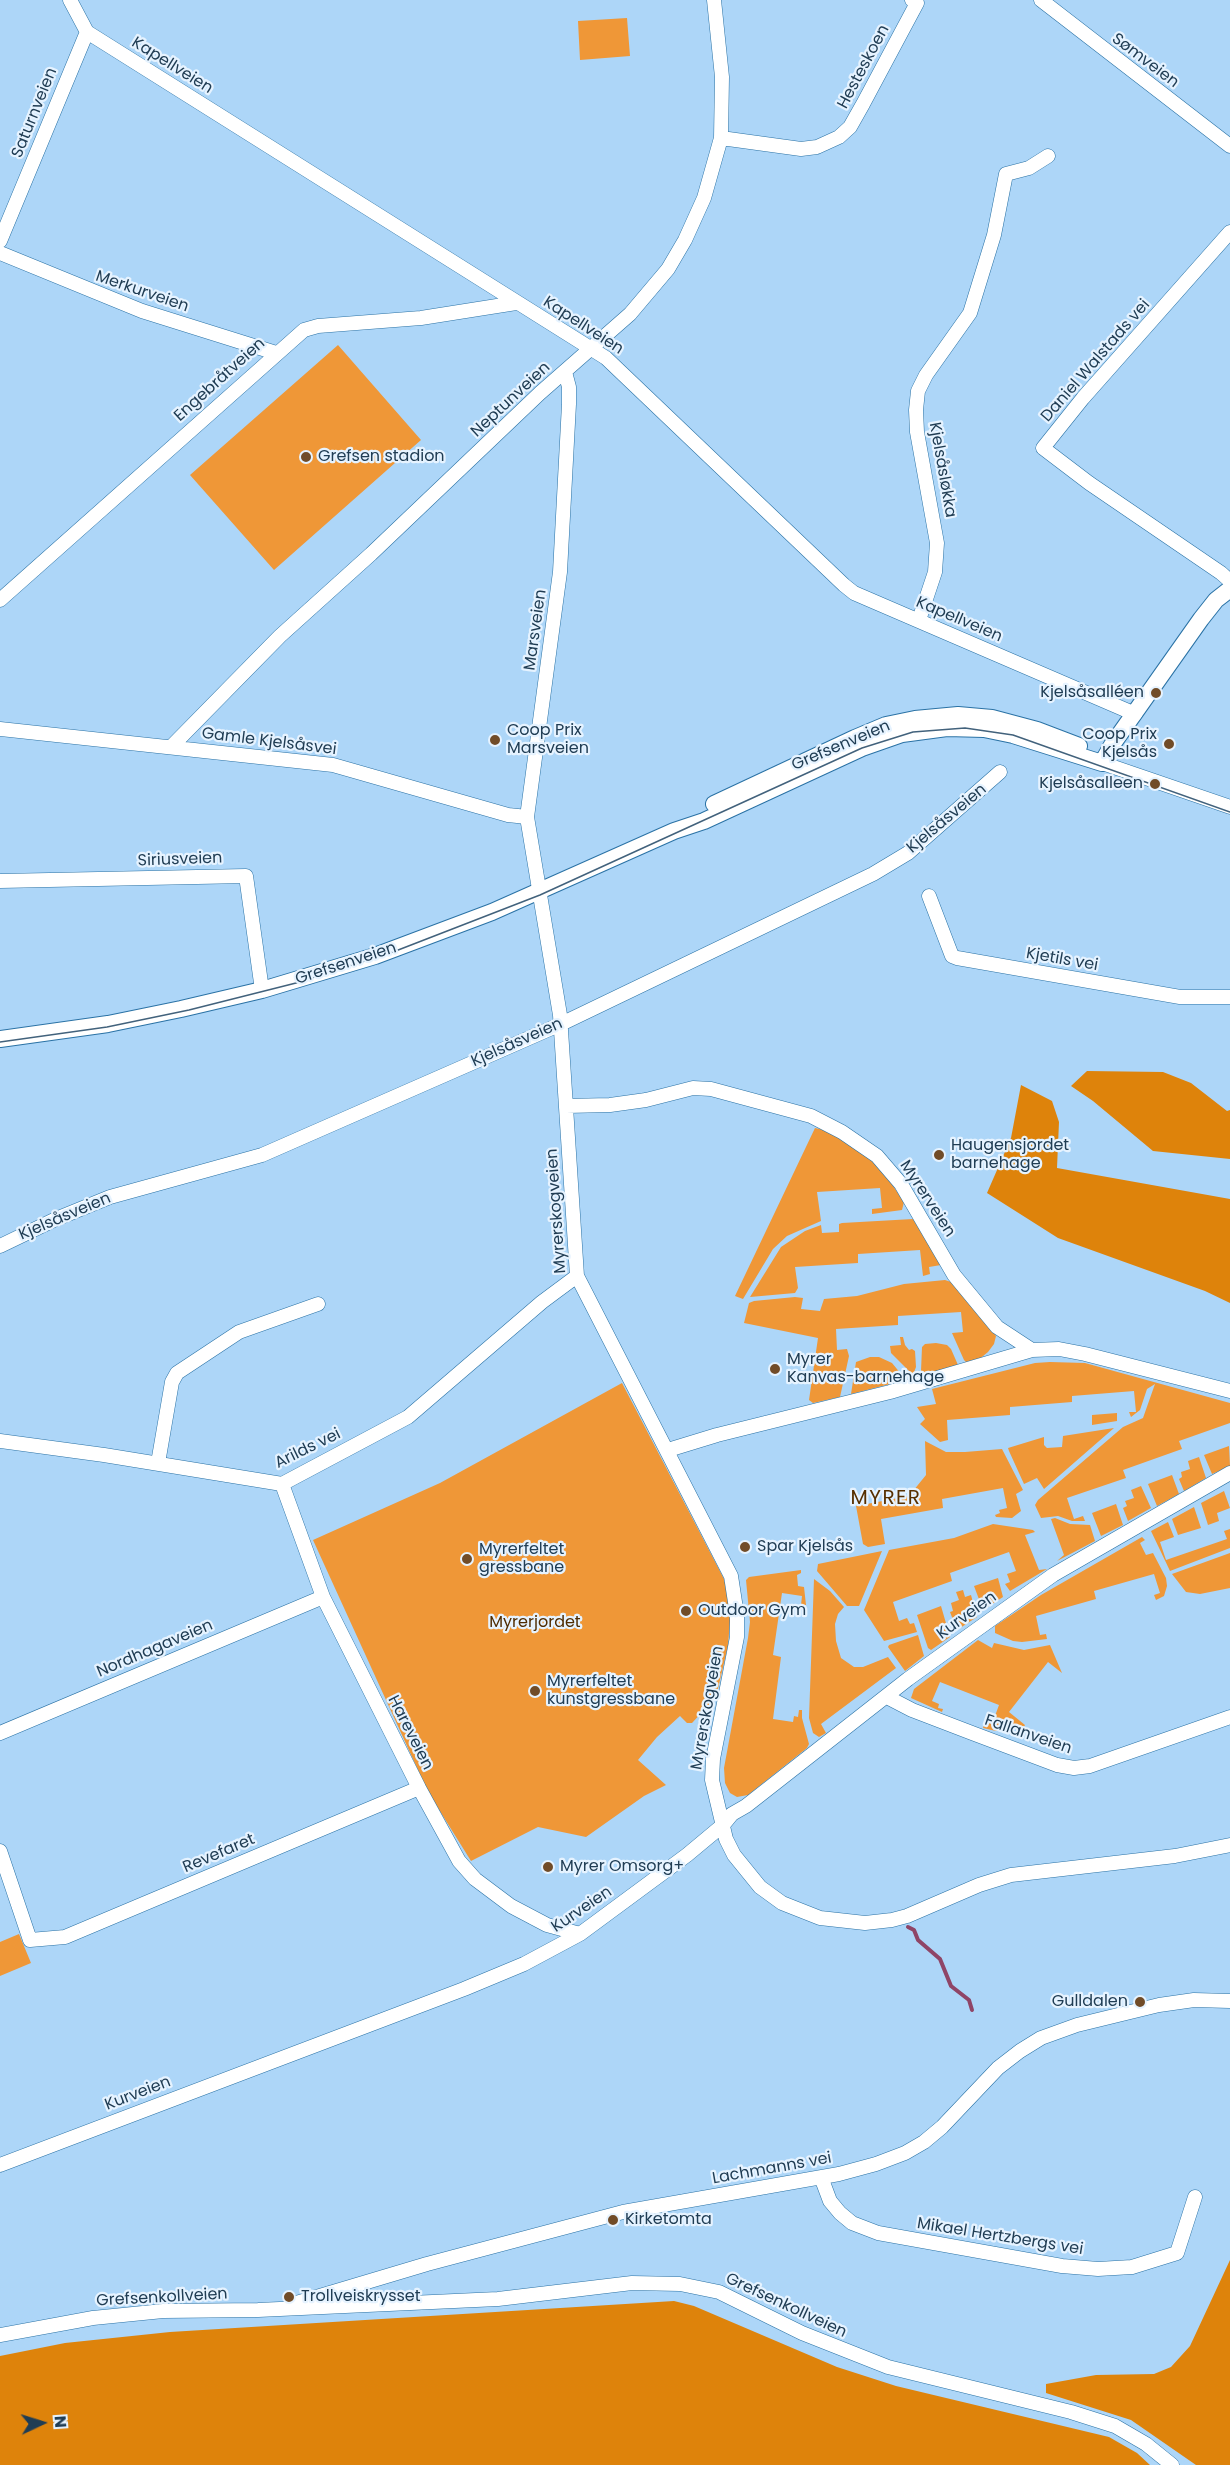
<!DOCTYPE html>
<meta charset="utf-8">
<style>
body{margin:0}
#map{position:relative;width:1230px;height:2465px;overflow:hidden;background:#add6f8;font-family:Poppins,sans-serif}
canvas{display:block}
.north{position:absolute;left:12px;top:2393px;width:60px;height:60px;-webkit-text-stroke:4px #e6f3ff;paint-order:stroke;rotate:86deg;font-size:16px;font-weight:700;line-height:24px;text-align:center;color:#203d54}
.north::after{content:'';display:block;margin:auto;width:21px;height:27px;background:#203d54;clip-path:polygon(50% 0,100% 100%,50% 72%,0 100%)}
</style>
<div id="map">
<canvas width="1230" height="2465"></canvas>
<div class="north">N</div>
</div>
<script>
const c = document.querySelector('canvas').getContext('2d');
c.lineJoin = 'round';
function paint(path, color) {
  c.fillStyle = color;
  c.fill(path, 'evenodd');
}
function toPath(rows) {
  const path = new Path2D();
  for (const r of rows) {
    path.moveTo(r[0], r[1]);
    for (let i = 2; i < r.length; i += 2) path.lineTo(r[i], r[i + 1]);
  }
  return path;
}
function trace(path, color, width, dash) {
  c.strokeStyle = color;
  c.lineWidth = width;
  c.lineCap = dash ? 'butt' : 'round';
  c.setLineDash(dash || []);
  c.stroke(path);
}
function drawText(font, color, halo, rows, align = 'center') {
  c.font = font + ' Poppins,sans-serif';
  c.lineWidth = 4.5;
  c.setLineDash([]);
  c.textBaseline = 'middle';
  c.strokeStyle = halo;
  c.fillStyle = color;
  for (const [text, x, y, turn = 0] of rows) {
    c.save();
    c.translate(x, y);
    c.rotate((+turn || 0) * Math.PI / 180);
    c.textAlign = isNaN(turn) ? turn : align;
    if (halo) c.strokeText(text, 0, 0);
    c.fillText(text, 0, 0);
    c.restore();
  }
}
paint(toPath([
 [627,18,630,56,580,60,578,21],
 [338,345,421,440,274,570,190,475],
 [815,1128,824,1130,852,1145,870,1159,887,1177,904,1202,902,1210,872,1214,872,1209,882,1208,880,1188,817,1192,821,1221,787,1236,773,1249,743,1299,735,1296],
 [913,1219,941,1265,929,1267,930,1274,923,1276,920,1250,858,1254,858,1263,795,1267,798,1288,795,1293,750,1297,781,1247,805,1231,821,1225,822,1233,839,1232,839,1224,842,1223],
 [945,1280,951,1282,994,1333,996,1336,994,1344,988,1352,977,1361,967,1363,964,1360,952,1333,963,1332,961,1312,898,1316,898,1325,836,1329,837,1350,847,1349,849,1356,840,1397,813,1403,809,1400,818,1338,744,1323,749,1303,754,1301,795,1297,803,1298,801,1309,820,1311,824,1299,857,1296,904,1284],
 [900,1337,903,1337,905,1345,909,1350,912,1349,915,1351,916,1367,913,1375,891,1353,890,1346,901,1345],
 [936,1343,947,1345,951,1349,958,1365,923,1375,921,1371,922,1347,925,1344],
 [870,1357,879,1357,892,1363,906,1380,851,1394,856,1362],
 [1050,1362,1085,1363,1230,1403,1230,1423,1179,1441,1182,1449,1123,1470,1126,1478,1067,1498,1074,1519,1083,1516,1085,1521,1072,1521,1058,1516,1041,1518,1035,1505,1038,1500,1123,1427,1143,1418,1155,1384,1147,1389,1140,1410,1131,1417,1129,1412,1136,1412,1134,1391,1072,1396,1072,1402,1010,1407,1010,1415,947,1420,948,1440,940,1442,920,1424,925,1419,917,1407,936,1404,932,1389,1035,1363],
 [622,1383,724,1579,729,1600,730,1621,728,1646,716,1697,692,1723,687,1723,680,1716,657,1737,638,1760,666,1785,644,1796,586,1837,538,1827,471,1861,428,1792,313,1540,440,1483],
 [1117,1413,1117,1421,1092,1425,1092,1415],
 [1114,1428,1044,1489,1037,1478,1024,1484,1009,1451,1008,1448,1044,1437,1044,1445,1047,1448,1062,1447,1063,1436],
 [925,1441,946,1452,965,1452,1002,1449,1023,1490,1016,1494,1021,1511,1012,1518,996,1517,995,1515,1000,1513,999,1510,1007,1508,1003,1488,942,1499,943,1508,881,1519,885,1544,868,1547,863,1544,856,1506,909,1496,926,1475],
 [1229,1446,1230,1466,1212,1474,1204,1455],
 [1199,1457,1206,1478,1184,1491,1179,1479,1182,1477,1181,1472,1190,1469,1188,1461],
 [1172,1475,1179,1494,1157,1506,1148,1484],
 [1141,1486,1151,1508,1128,1521,1123,1508,1127,1506,1125,1501,1134,1498,1131,1490],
 [1224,1491,1230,1508,1217,1513,1219,1521,1208,1525,1201,1503],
 [1116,1504,1123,1525,1101,1536,1092,1513],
 [1194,1507,1201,1528,1178,1535,1172,1519],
 [1055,1518,1070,1524,1090,1525,1095,1541,1057,1561,1064,1555,1051,1519],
 [1168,1522,1174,1537,1160,1542,1166,1560,1227,1539,1224,1531,1230,1529,1230,1548,1170,1571,1151,1531],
 [993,1524,1033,1530,1035,1532,1025,1535,1039,1570,1047,1569,1010,1591,1005,1584,1010,1582,1007,1574,1016,1571,1009,1552,950,1573,952,1581,893,1602,899,1621,907,1618,910,1624,914,1623,917,1632,884,1641,864,1610,889,1550,954,1538],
 [1142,1537,1145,1540,1140,1543,1146,1555,1153,1553,1166,1578,1167,1586,1164,1596,1156,1600,1154,1595,1160,1593,1154,1574,1094,1591,1096,1599,1036,1616,1040,1635,1046,1634,1047,1639,1022,1642,1013,1641,995,1633,995,1626,1041,1595],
 [882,1551,859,1606,847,1606,817,1571,818,1564],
 [1230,1553,1230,1588,1200,1594,1186,1592,1172,1574],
 [801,1570,801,1573,797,1575,798,1586,804,1587,806,1605,801,1605,802,1596,782,1593,773,1655,781,1657,773,1719,793,1722,794,1716,798,1717,799,1710,802,1710,802,1718,809,1744,807,1748,748,1795,737,1797,730,1793,725,1783,724,1768,748,1638,750,1622,746,1580,749,1577],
 [998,1578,1003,1597,983,1610,974,1586],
 [814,1579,830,1591,844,1607,838,1614,835,1624,836,1641,841,1658,854,1667,863,1667,888,1657,896,1668,821,1724,826,1733,819,1737,813,1733,809,1718],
 [963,1590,965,1597,971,1595,977,1617,957,1630,950,1612,953,1611,951,1603,959,1600,956,1592],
 [941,1606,950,1637,931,1650,928,1648,917,1615],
 [918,1635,924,1656,905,1671,888,1647,889,1645],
 [978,1640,992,1648,994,1643,1024,1650,1050,1645,1062,1673,1048,1662,1009,1712,1025,1725,1024,1727,1009,1729,1008,1726,1000,1727,1000,1731,996,1731,983,1728,985,1722,992,1724,999,1705,940,1682,932,1701,939,1704,938,1708,943,1709,942,1712,911,1698,914,1689],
 [19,1934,31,1963,0,1976,0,1942]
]), '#ef9737');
paint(toPath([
 [1087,1071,1163,1072,1191,1083,1227,1111,1230,1110,1230,1159,1153,1151,1093,1101,1071,1086],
 [1021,1085,1052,1101,1059,1122,1057,1168,1230,1199,1230,1303,1205,1291,1058,1238,987,1193,1011,1138],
 [1230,2260,1230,2465,1196,2465,1131,2420,1046,2393,1046,2384,1096,2375,1154,2374,1171,2367,1190,2346],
 [674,2301,694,2306,837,2367,896,2386,1109,2437,1137,2453,1150,2465,0,2465,0,2356,65,2343,170,2332]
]), '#de830b');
trace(toPath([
 [908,1927,914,1930,918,1940,940,1959,951,1986,969,2000,972,2010]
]), '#8f4567', 4);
const minor = toPath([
 [70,0,87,32,606,358,844,585,854,593,1135,714],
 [1041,0,1230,146],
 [721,138,801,149,817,147,839,137,850,127,863,104,917,3,912,0],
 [1230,232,1083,398,1043,448,1089,483,1221,573,1230,581],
 [0,241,87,32],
 [0,253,142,311,276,353],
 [565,372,569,387,569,404,560,572,527,817,560,1015,577,1276,731,1576,737,1615,737,1637,713,1759,712,1780,726,1839,734,1855,760,1887,782,1903,820,1918,865,1923,892,1920,907,1916,979,1885,1011,1875,1175,1856,1230,1845],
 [0,600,304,330,318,326,421,318,516,303],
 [919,620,935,572,937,543,917,432,916,410,918,391,926,375,970,313,994,235,1006,174,1029,168,1048,156],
 [0,729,333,765,508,815,527,817],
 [171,747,280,636,371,554,540,393,630,314,668,269,685,240,704,198,721,138,722,77,714,0],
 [1102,763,1230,807],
 [0,881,246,876,262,990],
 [929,896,952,956,957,958,1180,997,1230,997],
 [566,1106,610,1105,646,1100,693,1088,711,1089,811,1116,842,1132,877,1156,901,1184,954,1275,997,1327,1032,1350,1059,1349,1085,1354,1230,1391],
 [0,1246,56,1219,110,1197,262,1155,561,1024,873,874,908,853,1000,772],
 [0,1441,104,1455,282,1484,408,1417,542,1302,577,1276],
 [668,1450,717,1435,890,1392,1032,1350],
 [158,1463,172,1382,177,1373,239,1332,318,1304],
 [282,1484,323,1597,419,1788,459,1861,475,1879,511,1906,547,1925,580,1934],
 [887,1697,912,1710,972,1733,1057,1765,1074,1768,1090,1766,1230,1717],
 [0,1733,323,1597],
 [0,1851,30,1940,65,1937,419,1788],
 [0,2165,464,1989,524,1964,580,1934,687,1855,723,1825,732,1814,746,1806,908,1679,1053,1575,1230,1473],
 [821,2177,830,2201,840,2213,852,2223,878,2233,1062,2266,1098,2269,1132,2267,1177,2253,1195,2197],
 [293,2304,427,2264,623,2212,839,2174,876,2164,905,2153,924,2142,942,2127,998,2068,1020,2051,1041,2038,1077,2025,1159,2005,1194,2000,1230,2001],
 [0,2335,93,2318,163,2311,258,2310,498,2299,632,2283,680,2284,719,2292,802,2333,888,2367,1071,2412,1115,2426,1146,2444,1172,2465]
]);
const major = toPath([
 [1102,763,1112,745,1201,619,1216,600,1230,589],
 [714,804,855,738,886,725,915,719,958,715,992,718,1037,730,1079,746],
 [0,1039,108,1024,181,1009,262,990,375,956,492,912,674,831,704,821,862,748,902,734,947,728,984,729,1013,735,1102,763]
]);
trace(minor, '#2a72a5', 15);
trace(major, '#2a72a5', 18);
trace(minor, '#fff', 14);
trace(major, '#fff', 16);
trace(toPath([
 [0,1042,107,1027,189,1010,296,983,393,952,540,895,862,748,913,732,965,728,1013,735,1230,812]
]), '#42627c', 1.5);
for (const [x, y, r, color] of [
 [306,457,6,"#714c28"],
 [1156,693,6,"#714c28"],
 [495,740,6,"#714c28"],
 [1169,744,6,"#714c28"],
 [1155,784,6,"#714c28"],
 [939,1155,6,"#714c28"],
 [775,1369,6,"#714c28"],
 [745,1547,6,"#714c28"],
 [467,1559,6,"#714c28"],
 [686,1611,6,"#714c28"],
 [535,1691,6,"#714c28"],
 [548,1867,6,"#714c28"],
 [1140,2002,6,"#714c28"],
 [613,2220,6,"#714c28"],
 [289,2297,6,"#714c28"]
]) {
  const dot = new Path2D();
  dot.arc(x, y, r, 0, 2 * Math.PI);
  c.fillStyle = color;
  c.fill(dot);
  trace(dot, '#e6f3ff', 2);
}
drawText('16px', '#203d54', '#e6f3ff', [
 ["Sømveien",1145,61,37],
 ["Kapellveien",172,66,32],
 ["Hesteskoen",864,67,-62],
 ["Saturnveien",35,113,-68],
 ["Merkurveien",142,292,19],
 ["Kapellveien",583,326,33],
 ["Daniel Walstads vei",1096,361,-49],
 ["Engebråtveien",220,380,-42],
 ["Neptunveien",511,400,-43],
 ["Kjelsåsløkka",942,470,80],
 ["Kapellveien",959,620,23],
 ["Marsveien",536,630,-82],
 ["Gamle Kjelsåsvei",269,742,7],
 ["Grefsenveien",841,746,-23],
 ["Kjelsåsveien",947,819,-40],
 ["Siriusveien",180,860,-2],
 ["Kjetils vei",1062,960,10],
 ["Grefsenveien",346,964,-18],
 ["Kjelsåsveien",517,1043,-24],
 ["Myrerveien",927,1199,57],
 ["Myrerskogveien",557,1211,-94],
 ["Kjelsåsveien",65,1217,-23],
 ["Arilds vei",308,1449,-26],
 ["Kurveien",967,1616,-36],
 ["Nordhagaveien",155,1649,-23],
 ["Myrerskogveien",708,1708,-80],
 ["Hareveien",410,1733,63],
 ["Fallanveien",1028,1735,19],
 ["Revefaret",219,1854,-23],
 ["Kurveien",582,1910,-34],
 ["Kurveien",138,2094,-21],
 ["Lachmanns vei",772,2169,-10],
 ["Mikael Hertzbergs vei",1000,2237,9],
 ["Grefsenkollveien",162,2298,-3],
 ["Grefsenkollveien",786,2306,25]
]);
drawText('16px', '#203d54', '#e6f3ff', [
 ["Grefsen stadion",318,457],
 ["Kjelsåsalléen",1144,693,"right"],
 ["Coop Prix",507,731],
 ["Marsveien",507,749],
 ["Coop Prix",1157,735,"right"],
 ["Kjelsås",1157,753,"right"],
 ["Kjelsåsalleen",1143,784,"right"],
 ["Haugensjordet",951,1146],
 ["barnehage",951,1164],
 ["Myrer",787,1360],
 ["Kanvas-barnehage",787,1378],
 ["Spar Kjelsås",757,1547],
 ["Myrerfeltet",479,1550],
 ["gressbane",479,1568],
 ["Outdoor Gym",698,1611],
 ["Myrerfeltet",547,1682],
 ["kunstgressbane",547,1700],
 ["Myrer Omsorg+",560,1867],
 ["Gulldalen",1128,2002,"right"],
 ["Kirketomta",625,2220],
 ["Trollveiskrysset",301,2297]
], 'left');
drawText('16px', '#502c01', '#e6f3ff', [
 ["Myrerjordet",535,1623]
]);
c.letterSpacing = '1.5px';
drawText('20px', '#573000', '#e6f3ff', [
 ["MYRER",886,1499]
]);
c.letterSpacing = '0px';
</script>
